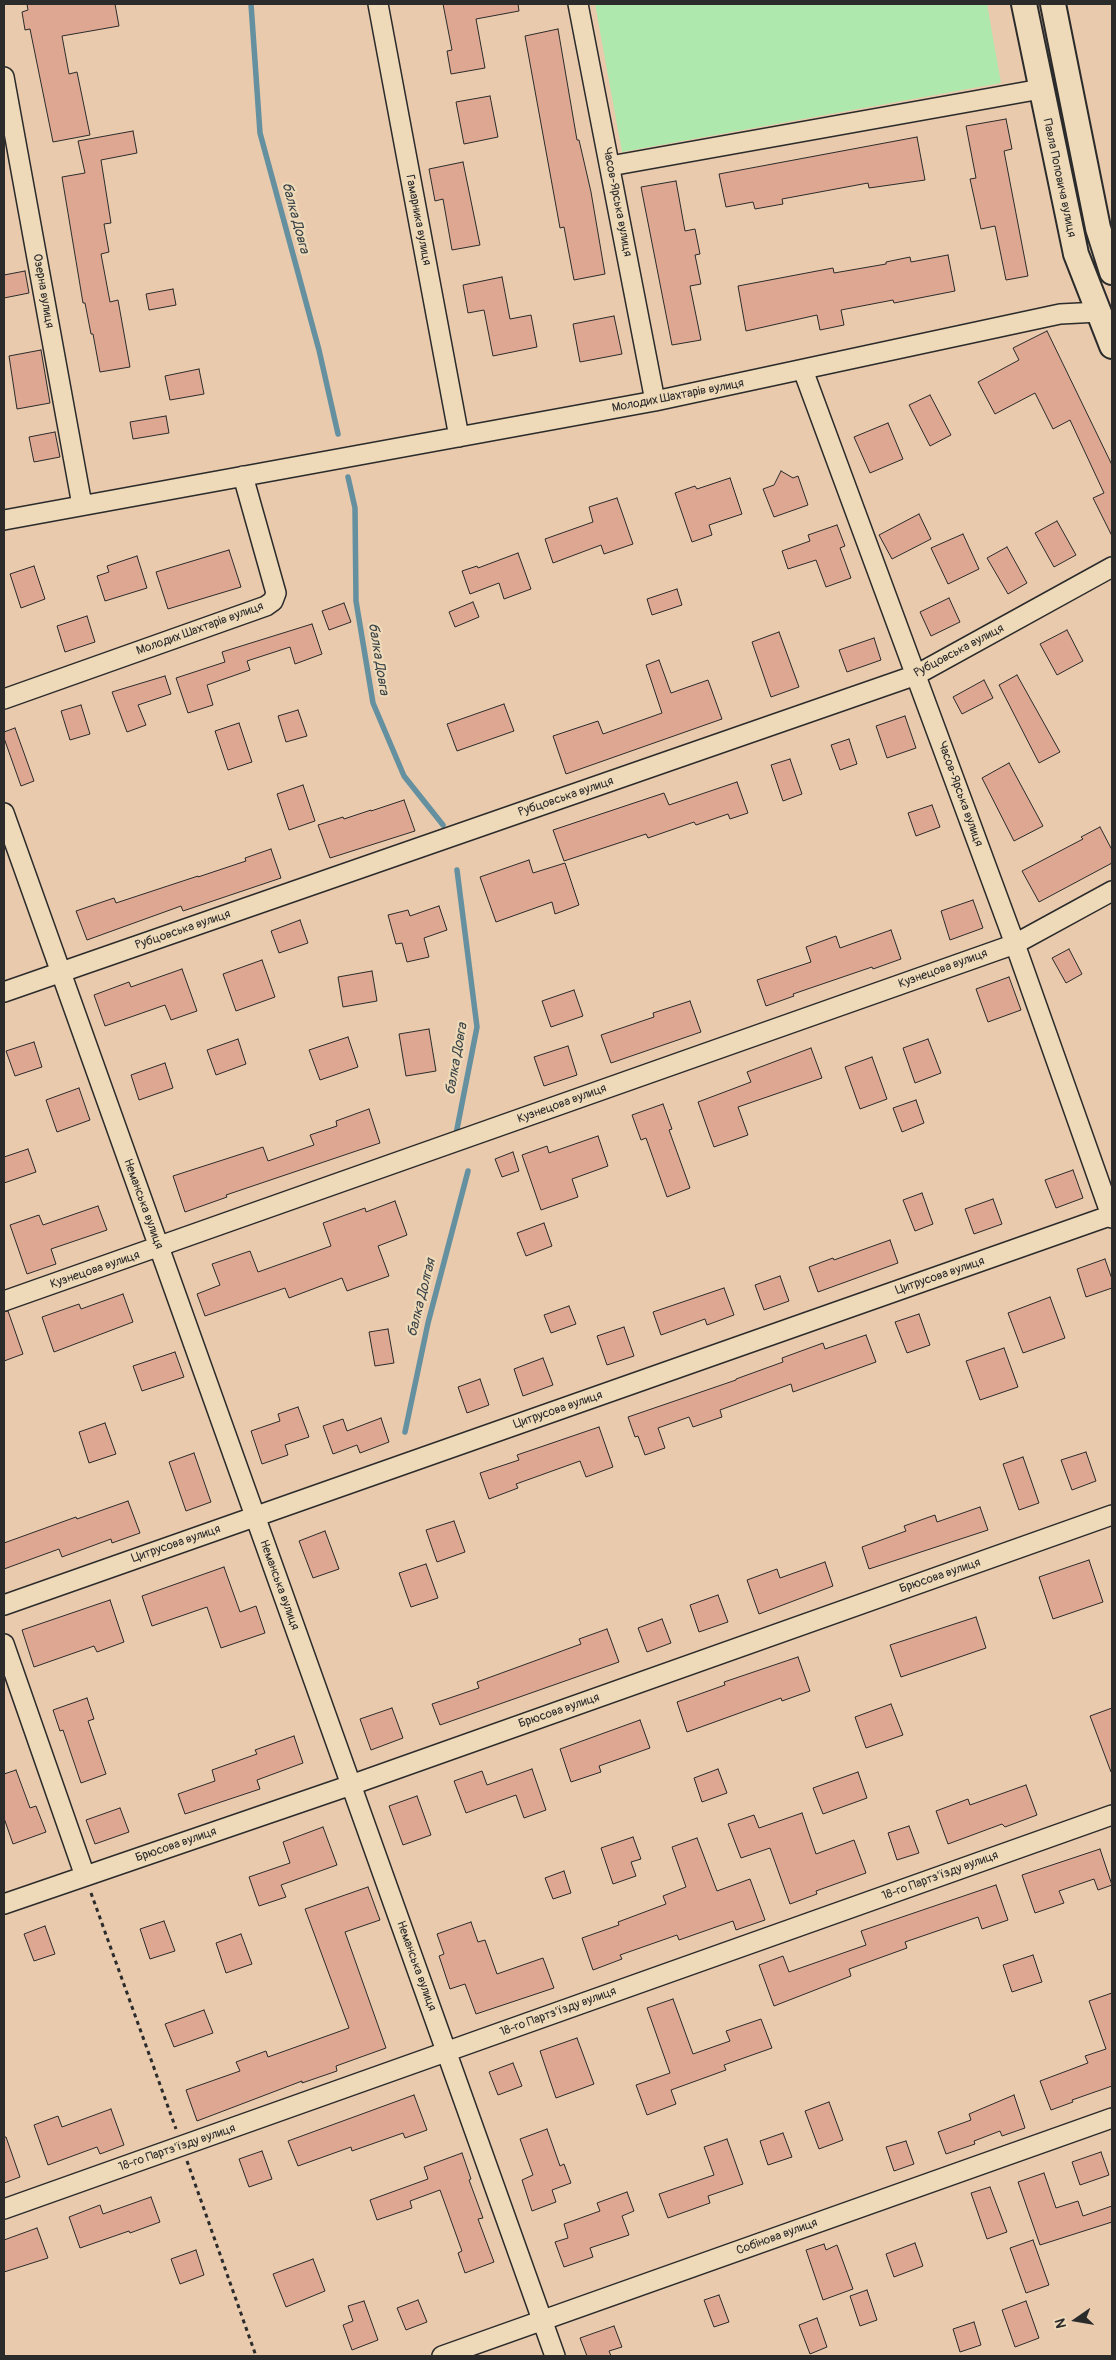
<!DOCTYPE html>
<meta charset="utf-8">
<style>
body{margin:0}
#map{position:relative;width:1116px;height:2360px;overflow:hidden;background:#e9caad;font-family:Pangolin,sans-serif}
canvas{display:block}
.frame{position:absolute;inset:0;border:5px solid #2b2b2b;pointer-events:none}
.north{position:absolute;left:1051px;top:2295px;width:50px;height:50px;-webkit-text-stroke:4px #eed9b8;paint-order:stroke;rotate:257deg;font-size:14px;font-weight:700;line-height:20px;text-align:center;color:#2b2b2b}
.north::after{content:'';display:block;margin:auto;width:18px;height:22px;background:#2b2b2b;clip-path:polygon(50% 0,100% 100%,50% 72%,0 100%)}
</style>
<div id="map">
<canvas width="1116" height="2360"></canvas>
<div class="frame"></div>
<div class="north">N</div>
</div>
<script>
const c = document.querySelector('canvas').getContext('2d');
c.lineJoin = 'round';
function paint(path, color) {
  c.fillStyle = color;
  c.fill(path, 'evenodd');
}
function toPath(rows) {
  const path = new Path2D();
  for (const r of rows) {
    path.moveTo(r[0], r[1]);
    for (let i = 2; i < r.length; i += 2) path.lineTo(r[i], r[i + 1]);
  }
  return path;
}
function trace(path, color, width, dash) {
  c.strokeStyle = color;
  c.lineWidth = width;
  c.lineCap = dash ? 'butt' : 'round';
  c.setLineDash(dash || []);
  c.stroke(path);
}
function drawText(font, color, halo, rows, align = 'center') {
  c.font = font + ' Pangolin,sans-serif';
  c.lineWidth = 4.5;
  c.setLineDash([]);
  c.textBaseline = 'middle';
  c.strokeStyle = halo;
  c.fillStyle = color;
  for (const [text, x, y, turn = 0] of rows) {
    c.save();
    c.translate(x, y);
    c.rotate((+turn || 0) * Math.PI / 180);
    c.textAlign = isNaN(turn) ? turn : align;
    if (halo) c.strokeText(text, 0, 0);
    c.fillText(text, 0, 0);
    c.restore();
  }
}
paint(toPath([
 [595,4,987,4,1001,83,622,152]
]), '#afe8ac');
trace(toPath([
 [251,4,260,133,319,350,338,434],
 [348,477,355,508,356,601,373,703,404,776,443,825],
 [456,1134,477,1027,457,870],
 [405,1432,428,1323,468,1171]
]), '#65909f', 5.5);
const building = toPath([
 [27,4,115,4,119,26,62,36,69,74,77,72,90,135,53,142,30,29,25,30,22,12,28,10,27,4],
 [443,4,518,4,519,11,476,19,485,68,451,74,447,51,452,50,443,4],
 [558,29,577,140,579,140,591,192,605,274,574,280,564,227,560,228,525,36,558,29],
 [490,96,498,137,464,144,456,102,490,96],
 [1006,119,1012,149,1004,151,1028,276,1006,280,995,226,981,229,970,179,976,178,966,126,1006,119],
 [133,131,137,153,101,160,111,223,104,224,109,252,101,254,110,302,118,300,130,367,100,372,93,334,91,334,85,303,83,303,62,177,85,173,78,141,133,131],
 [917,137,925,180,869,188,868,183,782,199,783,204,755,209,753,202,726,207,719,174,917,137],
 [463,162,480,245,452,250,443,199,435,201,429,169,463,162],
 [676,181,685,231,695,229,700,254,695,255,701,284,690,286,701,340,672,345,641,187,676,181],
 [948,255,955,291,894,303,893,300,841,310,844,325,820,330,817,315,746,331,738,286,833,268,834,273,886,264,886,262,910,257,911,262,948,255],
 [25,271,29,293,4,298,4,275,25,271],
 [502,277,510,319,531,315,537,347,493,356,484,310,468,313,463,285,502,277],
 [173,289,176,305,149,310,146,294,173,289],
 [614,316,622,354,580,362,573,324,614,316],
 [1047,331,1112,465,1112,536,1093,498,1104,493,1070,420,1053,429,1035,393,995,414,978,382,1019,360,1013,348,1047,331],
 [41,350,50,403,17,409,9,356,41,350],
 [199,369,204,394,170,400,165,376,199,369],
 [930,395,951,435,930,446,909,405,930,395],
 [166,416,169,433,133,439,130,422,166,416],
 [888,423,903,459,870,473,854,437,888,423],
 [55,432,60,457,34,462,29,437,55,432],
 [781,471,793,478,798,476,808,505,774,517,763,489,774,485,781,471],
 [730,478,742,514,709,525,712,535,692,542,675,493,695,486,697,489,730,478],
 [617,498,633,544,604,554,601,545,553,563,545,539,593,522,589,507,617,498],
 [919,514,931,539,892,559,879,535,919,514],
 [1057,521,1076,555,1054,567,1035,533,1057,521],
 [837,525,845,546,840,548,851,578,826,587,816,560,788,569,782,551,810,541,808,535,837,525],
 [963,534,979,569,948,584,931,548,963,534],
 [1007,547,1027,583,1008,594,987,558,1007,547],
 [229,550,241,587,168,609,156,572,229,550],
 [518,553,531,589,504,599,499,583,470,594,462,571,477,566,478,568,518,553],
 [137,556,147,588,105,601,97,576,109,572,107,566,137,556],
 [34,566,45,599,21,608,10,574,34,566],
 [677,589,682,605,652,615,647,599,677,589],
 [949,598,960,622,931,636,920,612,949,598],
 [473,602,479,617,455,627,449,612,473,602],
 [344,603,351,622,329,630,322,611,344,603],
 [87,616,95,642,65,652,57,626,87,616],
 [312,624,322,654,295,664,290,647,247,661,250,670,207,685,213,705,188,713,176,678,225,662,222,652,312,624],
 [1067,630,1083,661,1057,675,1040,644,1067,630],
 [779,632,799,687,771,697,752,642,779,632],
 [874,638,881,660,847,672,839,650,874,638],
 [659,660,671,693,708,680,722,719,566,774,553,736,598,721,603,734,662,713,646,665,659,660],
 [1017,675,1060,752,1039,763,999,685,1017,675],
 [165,676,171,694,138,705,146,725,127,732,112,692,165,676],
 [984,680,993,698,962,714,953,697,984,680],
 [504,704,514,731,457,751,447,724,504,704],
 [81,705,90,734,70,740,61,711,81,705],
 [298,710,307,736,286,742,278,716,298,710],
 [905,716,916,748,887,758,876,726,905,716],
 [239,723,252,762,228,770,215,731,239,723],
 [15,728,34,781,21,786,4,738,4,732,15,728],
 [849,739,857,764,840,770,831,745,849,739],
 [790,759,802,794,783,801,771,765,790,759],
 [1009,763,1043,826,1014,841,982,778,1009,763],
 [737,782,748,813,730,819,728,814,696,825,694,822,648,838,646,834,564,861,553,830,664,793,669,805,737,782],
 [303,785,315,821,289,830,277,794,303,785],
 [404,800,415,831,330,858,318,825,343,817,344,819,371,810,371,811,404,800],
 [932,805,940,827,916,836,908,813,932,805],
 [1100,827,1112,850,1112,863,1039,902,1022,871,1083,839,1081,837,1100,827],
 [271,849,281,878,183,911,181,906,87,940,76,911,114,898,116,903,198,876,198,877,246,861,245,858,271,849],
 [529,860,533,873,565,863,579,905,555,914,552,902,496,922,480,877,529,860],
 [973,900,983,928,950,940,941,911,973,900],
 [439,906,447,930,424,938,429,957,407,962,402,943,396,944,388,915,408,910,410,916,439,906],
 [300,920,308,943,279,953,271,931,300,920],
 [891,930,901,959,873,969,872,967,793,994,794,996,766,1006,757,980,811,962,806,947,836,936,840,948,891,930],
 [1069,949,1082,974,1066,983,1052,958,1069,949],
 [262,960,275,997,236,1011,223,974,262,960],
 [182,969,197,1011,171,1020,165,1005,105,1026,94,995,129,982,131,987,182,969],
 [372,971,377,1001,343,1007,338,977,372,971],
 [1009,977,1021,1010,988,1022,976,989,1009,977],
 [574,990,583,1016,551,1027,542,1001,574,990],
 [690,1001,701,1032,611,1063,601,1035,654,1017,653,1013,690,1001],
 [429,1029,436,1071,406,1076,399,1034,429,1029],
 [348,1037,358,1067,320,1080,309,1050,348,1037],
 [238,1039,246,1064,216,1075,207,1050,238,1039],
 [928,1039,941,1073,915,1083,903,1048,928,1039],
 [34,1042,42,1067,15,1076,6,1051,34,1042],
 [568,1046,577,1075,544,1086,534,1057,568,1046],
 [811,1048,822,1078,738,1107,748,1135,714,1147,698,1102,751,1082,747,1072,811,1048],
 [872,1057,887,1099,860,1109,845,1067,872,1057],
 [165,1063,173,1088,139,1100,131,1075,165,1063],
 [79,1088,90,1120,57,1132,46,1100,79,1088],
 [916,1100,924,1123,902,1132,893,1108,916,1100],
 [663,1104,672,1129,669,1130,690,1188,667,1197,646,1138,641,1140,632,1115,663,1104],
 [369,1109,380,1143,226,1195,227,1197,185,1212,173,1176,263,1147,268,1161,314,1145,310,1135,337,1126,336,1121,369,1109],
 [598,1136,608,1166,572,1179,578,1197,541,1210,522,1155,547,1146,549,1153,598,1136],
 [28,1149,36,1172,4,1183,4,1157,28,1149],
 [513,1152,519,1171,502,1177,495,1159,513,1152],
 [1073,1170,1083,1198,1056,1208,1045,1180,1073,1170],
 [922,1193,933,1224,915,1231,903,1200,922,1193],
 [993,1199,1002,1224,974,1234,965,1209,993,1199],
 [395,1201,407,1235,378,1246,389,1276,347,1291,342,1278,289,1298,285,1288,205,1316,197,1294,220,1285,212,1264,250,1251,258,1272,331,1246,323,1223,365,1208,366,1212,395,1201],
 [98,1206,107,1230,51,1249,56,1264,27,1274,10,1225,39,1215,43,1225,98,1206],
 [544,1223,552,1246,526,1256,517,1233,544,1223],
 [890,1240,898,1263,818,1292,809,1267,833,1258,834,1260,890,1240],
 [1105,1259,1112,1279,1112,1288,1086,1297,1077,1269,1105,1259],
 [780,1276,789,1301,764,1310,755,1285,780,1276],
 [724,1288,734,1315,707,1325,705,1319,661,1335,653,1312,724,1288],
 [123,1294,133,1322,54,1352,42,1317,79,1304,81,1309,123,1294],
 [1050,1297,1065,1338,1023,1353,1008,1313,1050,1297],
 [569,1306,576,1324,551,1333,544,1315,569,1306],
 [8,1311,23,1354,4,1361,4,1312,8,1311],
 [919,1314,930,1345,907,1353,895,1322,919,1314],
 [624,1327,634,1356,607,1365,597,1336,624,1327],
 [388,1329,394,1363,375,1366,369,1332,388,1329],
 [866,1335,876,1362,793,1392,791,1384,720,1410,722,1417,693,1427,689,1417,658,1428,665,1448,645,1455,638,1436,635,1437,628,1417,736,1380,736,1379,783,1362,782,1358,823,1343,825,1349,866,1335],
 [1004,1348,1018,1387,980,1400,966,1361,1004,1348],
 [175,1352,184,1377,142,1391,133,1366,175,1352],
 [543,1358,553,1385,523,1396,514,1369,543,1358],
 [480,1379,489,1405,467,1413,458,1387,480,1379],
 [298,1407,309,1437,285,1445,288,1455,262,1464,251,1431,280,1421,278,1414,298,1407],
 [381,1418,389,1442,360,1453,357,1445,333,1454,323,1426,343,1419,347,1431,381,1418],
 [105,1423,116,1454,89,1463,79,1432,105,1423],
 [599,1427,613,1467,586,1477,580,1461,516,1484,518,1488,489,1499,480,1473,519,1460,517,1455,599,1427],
 [1086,1452,1096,1481,1072,1490,1061,1460,1086,1452],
 [194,1453,211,1502,186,1511,169,1462,194,1453],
 [1023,1457,1039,1503,1019,1510,1003,1464,1023,1457],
 [128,1501,140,1533,112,1543,111,1539,62,1557,59,1549,4,1569,4,1543,76,1517,77,1519,128,1501],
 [980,1507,988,1530,869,1569,862,1547,906,1531,904,1526,935,1515,937,1522,980,1507],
 [454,1521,465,1552,437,1562,426,1530,454,1521],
 [325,1531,339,1569,313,1578,299,1541,325,1531],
 [1089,1560,1103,1602,1053,1619,1039,1577,1089,1560],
 [825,1562,833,1586,759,1614,747,1580,777,1569,780,1578,825,1562],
 [426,1564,438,1598,411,1607,399,1573,426,1564],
 [224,1567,240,1612,256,1606,265,1633,221,1648,207,1607,152,1626,142,1596,224,1567],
 [718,1595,728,1622,699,1632,690,1605,718,1595],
 [110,1600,124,1642,97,1652,94,1646,34,1667,22,1630,110,1600],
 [976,1617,986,1648,901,1677,890,1645,976,1617],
 [662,1619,671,1643,647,1652,638,1628,662,1619],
 [607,1629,619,1662,440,1725,432,1704,479,1688,477,1682,581,1644,579,1639,607,1629],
 [798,1657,810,1691,782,1701,781,1698,687,1732,677,1702,725,1685,724,1682,798,1657],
 [87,1698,94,1719,88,1721,106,1774,81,1783,63,1730,60,1731,53,1710,87,1698],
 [891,1704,903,1735,866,1748,855,1717,891,1704],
 [392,1708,403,1738,371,1750,360,1719,392,1708],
 [1112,1708,1112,1772,1111,1772,1090,1716,1112,1708],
 [640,1720,650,1748,599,1766,601,1772,571,1782,560,1749,640,1720],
 [294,1736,303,1763,257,1780,260,1789,185,1814,178,1794,215,1781,212,1770,257,1754,255,1750,294,1736],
 [532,1769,546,1810,524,1818,516,1795,466,1813,454,1781,482,1771,487,1785,532,1769],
 [718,1769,727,1793,702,1802,694,1778,718,1769],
 [16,1770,30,1808,36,1806,46,1832,13,1844,4,1818,4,1774,16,1770],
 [858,1772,867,1798,823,1814,813,1788,858,1772],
 [1026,1785,1037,1815,1005,1827,1002,1824,948,1844,936,1811,968,1799,970,1805,1026,1785],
 [417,1796,431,1835,403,1845,389,1806,417,1796],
 [120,1808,129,1832,95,1844,86,1820,120,1808],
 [802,1813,816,1854,854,1840,866,1873,816,1891,817,1894,790,1904,770,1848,741,1858,728,1824,754,1815,759,1828,802,1813],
 [909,1826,919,1853,897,1860,888,1833,909,1826],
 [323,1827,337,1865,281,1885,286,1897,259,1906,249,1877,290,1863,283,1842,323,1827],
 [633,1837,641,1859,631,1862,636,1876,613,1884,601,1848,633,1837],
 [697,1838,717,1891,750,1879,765,1920,736,1930,733,1921,679,1940,677,1935,620,1955,622,1959,593,1970,582,1938,619,1925,618,1922,666,1904,663,1896,686,1887,672,1847,697,1838],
 [1100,1849,1112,1885,1098,1890,1094,1879,1059,1891,1064,1903,1035,1913,1022,1875,1100,1849],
 [564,1871,571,1893,553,1899,545,1878,564,1871],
 [996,1885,1008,1920,982,1929,978,1917,905,1942,907,1948,849,1969,851,1976,774,2006,759,1965,783,1956,789,1972,866,1945,861,1931,996,1885],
 [368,1887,380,1920,345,1932,386,2048,336,2066,337,2071,302,2083,302,2081,197,2121,186,2090,240,2071,236,2062,266,2051,268,2057,349,2028,305,1909,368,1887],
 [164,1921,175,1951,150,1959,140,1929,164,1921],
 [471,1922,478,1942,485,1940,497,1974,543,1958,554,1988,476,2014,465,1984,450,1989,439,1956,444,1954,437,1934,471,1922],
 [45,1926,55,1954,34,1961,24,1934,45,1926],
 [241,1934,252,1964,226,1973,216,1943,241,1934],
 [1033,1955,1042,1982,1012,1992,1003,1965,1033,1955],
 [1112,1993,1112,2086,1072,2100,1073,2102,1051,2110,1040,2081,1088,2063,1085,2056,1106,2049,1089,2001,1112,1993],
 [673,1999,693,2054,730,2041,726,2031,761,2019,772,2048,724,2065,726,2070,671,2090,676,2104,647,2115,636,2085,670,2073,647,2008,673,1999],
 [204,2010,213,2033,174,2047,165,2024,204,2010],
 [577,2038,594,2084,556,2098,540,2051,577,2038],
 [513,2063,522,2086,498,2095,489,2072,513,2063],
 [414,2095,427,2130,405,2138,403,2133,352,2151,351,2147,298,2166,288,2141,414,2095],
 [1014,2095,1025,2128,1002,2136,1000,2131,974,2141,975,2144,946,2154,938,2132,971,2120,969,2114,1014,2095],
 [829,2102,843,2140,819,2149,805,2111,829,2102],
 [111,2109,124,2145,100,2154,97,2147,48,2165,34,2125,58,2116,62,2127,111,2109],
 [547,2129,560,2166,564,2164,571,2183,552,2190,556,2202,532,2211,522,2180,533,2175,520,2139,547,2129],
 [783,2133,792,2157,768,2165,760,2141,783,2133],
 [4,2137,6,2137,20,2177,4,2183,4,2137],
 [727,2139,743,2184,708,2196,710,2203,668,2218,659,2194,714,2175,704,2147,727,2139],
 [906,2141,914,2164,894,2171,886,2147,906,2141],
 [262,2151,272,2179,249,2187,239,2159,262,2151],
 [1101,2152,1109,2175,1080,2185,1072,2162,1101,2152],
 [462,2153,471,2179,469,2180,483,2218,478,2219,494,2262,465,2273,458,2253,462,2251,440,2190,410,2201,412,2208,377,2220,370,2200,428,2179,424,2167,462,2153],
 [1044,2173,1056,2208,1078,2201,1083,2216,1112,2206,1112,2222,1040,2245,1018,2182,1044,2173],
 [990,2187,1007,2232,987,2239,971,2193,990,2187],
 [627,2192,634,2211,622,2216,629,2235,590,2248,593,2257,564,2267,555,2242,568,2238,564,2224,600,2211,597,2203,627,2192],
 [151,2197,160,2222,130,2233,129,2231,80,2248,69,2217,100,2205,103,2214,151,2197],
 [37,2228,48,2258,4,2272,4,2240,37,2228],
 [1033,2240,1049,2285,1026,2293,1010,2248,1033,2240],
 [915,2243,923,2266,894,2277,886,2254,915,2243],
 [824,2244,826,2250,837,2245,853,2289,823,2300,806,2250,824,2244],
 [196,2250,204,2275,180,2284,171,2259,196,2250],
 [313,2259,325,2291,286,2307,273,2274,313,2259],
 [867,2290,877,2320,860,2326,850,2296,867,2290],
 [719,2295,729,2322,714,2327,704,2300,719,2295],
 [418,2300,427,2322,406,2330,397,2308,418,2300],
 [364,2301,378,2340,352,2350,343,2325,353,2321,348,2306,364,2301],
 [1026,2301,1039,2338,1015,2347,1002,2310,1026,2301],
 [817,2318,827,2347,810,2354,799,2325,817,2318],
 [974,2322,981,2345,960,2352,953,2329,974,2322],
 [614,2326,622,2347,609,2351,611,2356,587,2356,580,2338,614,2326]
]);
paint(building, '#dda792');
trace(building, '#2b2b2b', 1);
const minor = toPath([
 [378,4,459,437],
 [578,4,655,401],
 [4,77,82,505],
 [610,166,1041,89],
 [803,370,1015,944,1112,1218],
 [4,520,655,401,1060,314,1099,312],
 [4,699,266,606,273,601,276,593,243,476],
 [4,813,555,2356],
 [4,992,916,675,1112,567],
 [4,1301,1015,944,1112,891],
 [4,1605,1112,1215],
 [4,1644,85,1876],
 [4,1904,351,1785,1112,1515],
 [4,2209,1112,1815],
 [442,2356,1112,2118]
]);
const major = toPath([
 [1024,4,1076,254,1112,346],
 [1053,4,1098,228,1112,272]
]);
trace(minor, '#2b2b2b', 22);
trace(major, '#2b2b2b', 28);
trace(toPath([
 [91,1893,176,2129],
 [187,2161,256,2356]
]), '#2b2b2b', 3, [4, 4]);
trace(minor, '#eed9b8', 19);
trace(major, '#eed9b8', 24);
drawText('12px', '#2b2b2b', '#eed9b8', [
 ["Павла Поповича вулиця",1059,178,78],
 ["Часов-Ярська вулиця",617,202,79],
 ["Гамарника вулиця",418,220,79],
 ["Озерна вулиця",43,291,80],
 ["Молодих Шахтарів вулиця",678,396,-11],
 ["Молодих Шахтарів вулиця",200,629,-20],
 ["Рубцовська вулиця",959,651,-28],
 ["Часов-Ярська вулиця",960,794,70],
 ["Рубцовська вулиця",566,797,-19],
 ["Рубцовська вулиця",183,930,-19],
 ["Кузнецова вулиця",943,969,-20],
 ["Кузнецова вулиця",562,1104,-20],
 ["Неманська вулиця",143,1204,70],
 ["Кузнецова вулиця",95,1270,-19],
 ["Цитрусова вулиця",940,1276,-19],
 ["Цитрусова вулиця",558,1410,-19],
 ["Цитрусова вулиця",176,1544,-19],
 ["Брюсова вулиця",940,1576,-19],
 ["Неманська вулиця",279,1585,70],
 ["Брюсова вулиця",559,1711,-19],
 ["Брюсова вулиця",176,1845,-19],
 ["18-го Партз’їзду вулиця",940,1876,-20],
 ["Неманська вулиця",416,1966,70],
 ["18-го Партз’їзду вулиця",558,2012,-20],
 ["18-го Партз’їзду вулиця",177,2148,-19],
 ["Собінова вулиця",777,2237,-20]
]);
drawText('italic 14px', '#3a4448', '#eed9b8', [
 ["балка Довга",295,218,75],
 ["балка Довга",378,659,81],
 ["балка Довга",457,1059,-80],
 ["балка Долгая",422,1298,-76]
]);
</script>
